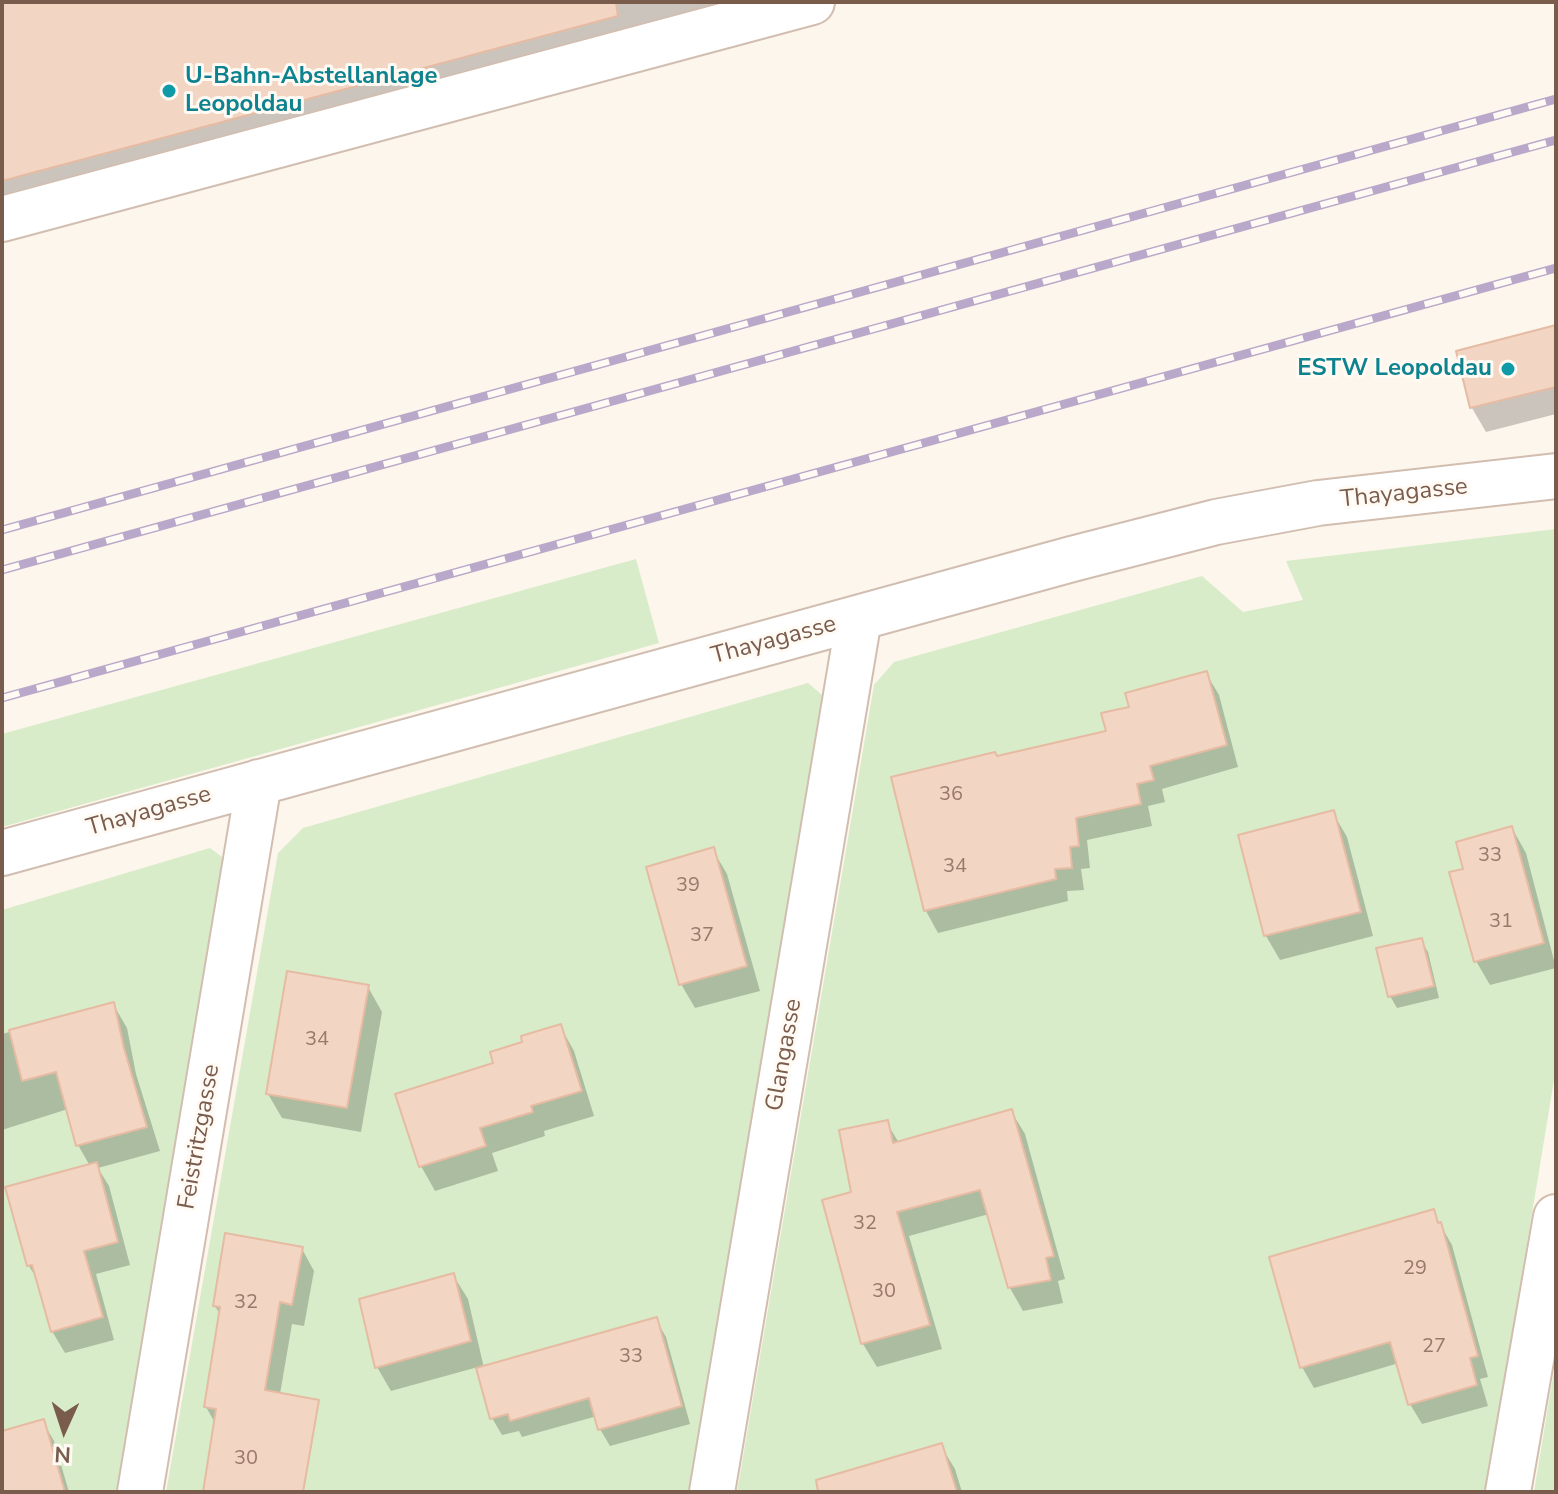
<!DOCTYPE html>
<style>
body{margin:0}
#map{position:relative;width:1558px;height:1494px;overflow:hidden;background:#fdf6ec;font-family:"Nunito Sans",sans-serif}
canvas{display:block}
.frame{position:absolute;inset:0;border:4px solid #7a5c4d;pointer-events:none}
.north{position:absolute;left:24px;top:1390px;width:80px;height:80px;-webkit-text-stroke:6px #fffaf3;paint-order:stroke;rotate:183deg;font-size:22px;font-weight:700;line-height:32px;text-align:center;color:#7a5c4d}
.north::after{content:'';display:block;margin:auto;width:28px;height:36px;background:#7a5c4d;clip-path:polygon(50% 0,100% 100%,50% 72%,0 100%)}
</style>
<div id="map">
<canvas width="1558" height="1494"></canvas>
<div class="frame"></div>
<div class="north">N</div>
</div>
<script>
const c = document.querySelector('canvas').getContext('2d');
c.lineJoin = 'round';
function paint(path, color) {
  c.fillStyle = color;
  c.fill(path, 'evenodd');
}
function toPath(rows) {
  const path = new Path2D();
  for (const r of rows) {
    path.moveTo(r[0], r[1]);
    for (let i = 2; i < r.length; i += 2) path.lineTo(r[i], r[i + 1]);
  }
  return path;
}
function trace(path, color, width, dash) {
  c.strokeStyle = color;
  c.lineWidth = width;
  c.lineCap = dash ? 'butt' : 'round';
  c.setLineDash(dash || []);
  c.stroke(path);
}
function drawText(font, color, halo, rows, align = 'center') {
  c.font = font + ' "Nunito Sans",sans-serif';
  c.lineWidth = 6;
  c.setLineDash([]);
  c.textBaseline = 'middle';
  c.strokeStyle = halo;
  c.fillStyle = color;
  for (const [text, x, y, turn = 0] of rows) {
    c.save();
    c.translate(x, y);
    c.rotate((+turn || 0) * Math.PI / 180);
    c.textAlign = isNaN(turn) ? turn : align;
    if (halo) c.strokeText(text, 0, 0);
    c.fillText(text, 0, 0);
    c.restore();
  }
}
paint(toPath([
 [1556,529,1556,1068,1486,1492,737,1492,874,685,894,662,1202,576,1243,612,1303,600,1286,561],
 [636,559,659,643,2,827,2,734],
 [808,683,828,700,693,1492,166,1492,278,853,303,828],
 [210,848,229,862,121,1492,2,1492,2,910],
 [1556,1358,1556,1492,1534,1492]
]), '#d8ecc9');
paint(toPath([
 [2,2,776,2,2,209],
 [1556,327,1556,414,1486,432,1472,408,1458,352],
 [1206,673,1219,695,1238,767,1162,789,1165,802,1148,806,1152,826,1087,840,1090,868,1081,869,1084,890,1067,891,1068,901,938,933,926,911,894,779,1109,732,1131,708],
 [1333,813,1347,837,1373,936,1280,960,1266,936,1241,837],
 [1512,828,1526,853,1556,968,1490,985,1476,961],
 [713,850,727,874,760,991,695,1008,681,984],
 [1421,940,1428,952,1439,998,1397,1008,1390,996],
 [368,987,382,1012,361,1132,282,1118,268,1094],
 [113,1004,127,1028,136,1074,160,1151,98,1168,109,1186,130,1265,96,1274,114,1340,65,1353,52,1331,40,1284,29,1266,90,1166,78,1145,68,1109,2,1130,2,1034],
 [560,1026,574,1051,594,1116,544,1131,545,1136,492,1153,498,1171,435,1191,421,1166,496,1064,525,1043],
 [1011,1111,1025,1134,1065,1279,1058,1281,1063,1303,1023,1311,1010,1288,989,1214,909,1236,942,1349,877,1367,863,1344,824,1201,853,1193,887,1123,899,1143],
 [1433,1212,1452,1245,1488,1377,1480,1379,1488,1406,1422,1424,1410,1404,1399,1363,1314,1388,1302,1367],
 [302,1249,314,1271,304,1326,292,1324,280,1394,293,1492,204,1492,215,1423,206,1407,221,1316,215,1306],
 [453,1275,468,1299,484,1368,656,1320,666,1337,690,1424,610,1446,600,1429,597,1416,522,1437,519,1431,502,1435,492,1418,478,1367,391,1391,377,1367],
 [43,1422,54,1441,69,1492,2,1492,2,1433],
 [941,1446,955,1469,962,1492,869,1492]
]), '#0003');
const building = toPath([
 [2,2,616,2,618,16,2,181,2,2],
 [1556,325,1556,387,1470,408,1456,351,1556,325],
 [1207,671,1227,745,1150,766,1154,780,1137,784,1141,804,1076,818,1079,846,1070,847,1072,868,1055,869,1056,879,924,911,891,777,995,752,997,756,1106,731,1101,713,1129,707,1125,693,1207,671],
 [1334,810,1361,912,1264,936,1238,835,1334,810],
 [1512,826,1544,943,1474,962,1449,872,1463,869,1456,842,1512,826],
 [714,847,747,966,679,985,646,867,714,847],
 [1422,938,1434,986,1388,997,1376,948,1422,938],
 [287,971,369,985,347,1108,266,1094,287,971],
 [114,1002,124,1048,147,1127,76,1146,56,1072,22,1081,9,1030,114,1002],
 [561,1024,582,1091,531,1106,533,1112,480,1128,486,1146,419,1167,395,1094,493,1063,490,1052,522,1042,521,1036,561,1024],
 [1012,1109,1054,1256,1046,1258,1051,1280,1008,1288,980,1190,897,1212,930,1325,861,1344,822,1200,851,1192,839,1130,888,1120,893,1143,1012,1109],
 [97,1162,118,1242,84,1251,103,1317,51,1332,32,1265,27,1266,5,1187,97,1162],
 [1434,1209,1438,1223,1441,1222,1478,1356,1470,1358,1477,1385,1408,1405,1390,1342,1300,1368,1269,1257,1434,1209],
 [225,1233,303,1247,292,1305,280,1302,265,1390,319,1400,303,1492,203,1492,216,1409,204,1407,220,1307,213,1306,225,1233],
 [454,1273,471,1341,375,1368,359,1299,454,1273],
 [657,1317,682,1406,598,1430,589,1398,510,1421,508,1414,490,1419,476,1368,657,1317],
 [44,1419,65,1492,2,1492,2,1431,44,1419],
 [942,1443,957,1492,818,1492,816,1480,942,1443]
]);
paint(building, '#f3d5c3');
trace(building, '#e6bba3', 2);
const minor = toPath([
 [2,219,812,2],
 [2,853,1072,559,1216,522,1318,503,1556,476],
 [140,1492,259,782],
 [712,1492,859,618],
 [1508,1492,1556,1217]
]);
trace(minor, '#d1beb0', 48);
trace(minor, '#fff', 44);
const rail = toPath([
 [2,530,1556,99],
 [2,570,1556,140],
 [2,698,1556,268]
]);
trace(rail, '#b9a8c9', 9);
trace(rail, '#fffaf3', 6, [18]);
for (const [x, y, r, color] of [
 [169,91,8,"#0f9aa8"],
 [1508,369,8,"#0f9aa8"]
]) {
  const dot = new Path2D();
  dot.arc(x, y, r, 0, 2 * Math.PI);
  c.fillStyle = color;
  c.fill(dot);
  trace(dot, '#fffaf3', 3);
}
drawText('20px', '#987a6a', null, [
 ["36",951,795],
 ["33",1490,856],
 ["34",955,867],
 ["39",688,886],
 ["31",1501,922],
 ["37",702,936],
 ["34",317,1040],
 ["32",865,1224],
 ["29",1415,1269],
 ["30",884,1292],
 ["32",246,1303],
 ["27",1434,1347],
 ["33",631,1357],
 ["30",246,1459]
]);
drawText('bold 24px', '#0d838f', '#fffaf3', [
 ["U-Bahn-Abstellanlage",185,77],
 ["Leopoldau",185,105],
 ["ESTW Leopoldau",1492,369,"right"]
], 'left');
drawText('24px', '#7a5c4d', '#fffaf3', [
 ["Thayagasse",1404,494,-6],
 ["Thayagasse",774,641,-15],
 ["Thayagasse",149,812,-16],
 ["Glangasse",785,1055,-80],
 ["Feistritzgasse",200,1137,-80]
]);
</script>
